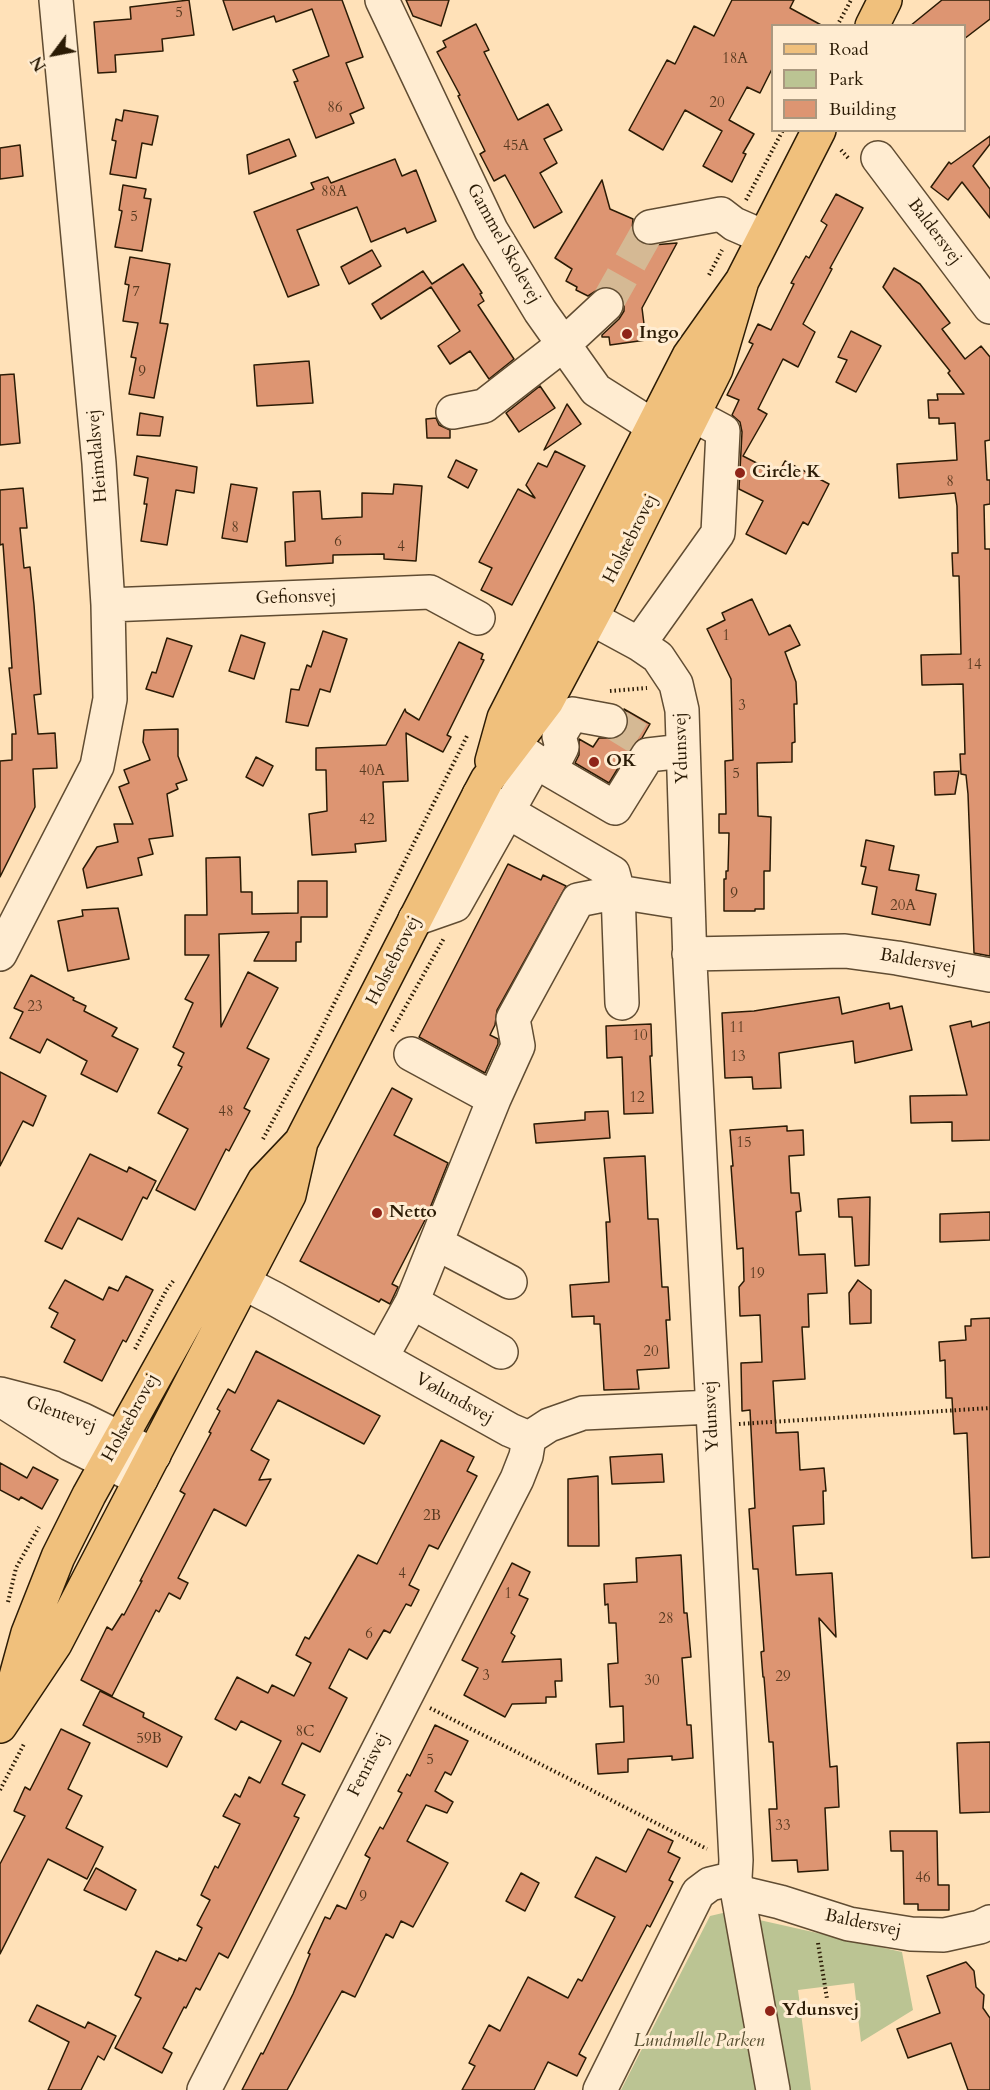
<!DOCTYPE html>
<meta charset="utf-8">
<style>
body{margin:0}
#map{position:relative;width:990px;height:2090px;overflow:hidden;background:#ffe1b8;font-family:Cardo,serif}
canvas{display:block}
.legend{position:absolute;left:771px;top:24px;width:195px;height:108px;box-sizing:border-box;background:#ffecd1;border:2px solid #aa987f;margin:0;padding:8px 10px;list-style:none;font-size:18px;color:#2b1b05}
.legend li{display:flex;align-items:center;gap:12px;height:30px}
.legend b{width:30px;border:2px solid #aa987f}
.north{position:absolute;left:24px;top:24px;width:60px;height:60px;-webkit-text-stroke:4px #ffecd1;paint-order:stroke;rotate:238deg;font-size:16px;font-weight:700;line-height:24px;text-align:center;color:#2b1b05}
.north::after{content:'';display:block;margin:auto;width:21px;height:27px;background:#2b1b05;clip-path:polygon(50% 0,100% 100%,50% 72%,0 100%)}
</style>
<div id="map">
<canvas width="990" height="2090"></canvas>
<ul class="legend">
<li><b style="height:8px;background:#f0c07c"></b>Road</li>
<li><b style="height:16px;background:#bbc493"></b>Park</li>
<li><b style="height:16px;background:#dd9572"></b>Building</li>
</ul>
<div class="north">N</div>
</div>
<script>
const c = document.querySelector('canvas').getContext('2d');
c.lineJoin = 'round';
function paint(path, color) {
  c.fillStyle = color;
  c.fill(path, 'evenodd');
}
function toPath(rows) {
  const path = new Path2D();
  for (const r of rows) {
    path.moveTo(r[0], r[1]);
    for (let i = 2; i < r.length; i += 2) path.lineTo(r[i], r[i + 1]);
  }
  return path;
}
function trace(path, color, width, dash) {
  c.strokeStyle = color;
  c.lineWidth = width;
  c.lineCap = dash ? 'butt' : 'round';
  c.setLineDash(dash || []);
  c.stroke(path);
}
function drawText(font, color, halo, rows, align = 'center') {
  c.font = font + ' Cardo,serif';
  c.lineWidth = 6;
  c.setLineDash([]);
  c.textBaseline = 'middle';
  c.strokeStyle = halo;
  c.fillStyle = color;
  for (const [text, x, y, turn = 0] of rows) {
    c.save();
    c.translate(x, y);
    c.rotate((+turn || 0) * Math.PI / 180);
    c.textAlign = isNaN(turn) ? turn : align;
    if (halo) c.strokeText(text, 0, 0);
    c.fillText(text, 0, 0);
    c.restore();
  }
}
paint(toPath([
 [727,1912,761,2090,621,2090,710,1916],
 [755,1919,902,1952,913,2010,861,2042,854,1983,798,1990,811,2090,784,2090]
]), '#bbc493');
const building = toPath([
 [189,0,194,35,162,39,163,51,115,55,116,72,98,73,94,22,131,19,130,7,189,0],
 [223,0,342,0,363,57,346,63,364,108,350,114,354,123,316,138,294,82,298,81,293,70,329,56,312,9,276,22,274,16,233,30,223,0],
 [406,0,449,0,441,26,413,16,406,0],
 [732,0,794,0,790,8,823,26,772,26,772,69,760,93,747,87,729,120,754,134,743,153,746,154,732,182,703,166,722,131,685,110,663,150,629,130,667,60,675,64,694,26,714,36,732,0],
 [942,0,990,0,990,19,964,39,964,26,910,26,942,0],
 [476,24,489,50,484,52,518,120,548,104,562,130,544,139,557,163,540,173,562,212,534,228,505,175,494,181,480,154,485,151,458,96,460,95,437,52,446,47,443,41,476,24],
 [124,110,158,116,152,145,142,143,136,178,110,174,116,141,112,140,116,119,122,121,124,110],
 [990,136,990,144,973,166,990,189,990,218,962,182,948,200,931,187,949,162,951,164,990,136],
 [289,139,296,156,249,174,247,155,289,139],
 [20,145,23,176,0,179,0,148,20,145],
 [395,159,402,176,416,170,436,221,407,233,405,228,371,242,357,207,297,230,319,285,288,297,254,212,314,189,311,183,328,177,331,183,395,159],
 [602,180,610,209,633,219,632,230,636,240,643,244,653,245,677,243,642,308,646,340,610,345,609,337,602,337,602,335,619,319,624,311,624,301,620,293,612,287,602,287,588,296,576,290,577,287,566,281,572,269,555,258,602,180],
 [123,185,146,189,144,198,151,199,142,251,115,247,122,211,119,210,123,185],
 [836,194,863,208,830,268,832,269,803,324,815,332,798,367,783,359,758,409,767,414,743,456,778,474,785,461,829,484,808,525,803,522,786,554,746,534,763,501,739,489,742,432,740,422,732,415,739,400,727,395,753,344,749,342,758,324,771,330,794,284,791,283,806,256,809,258,827,225,821,221,836,194],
 [372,250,381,266,349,284,341,267,372,250],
 [130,257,170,264,160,323,168,324,154,398,129,394,136,358,131,357,138,323,123,321,129,285,125,284,130,257],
 [463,264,482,293,480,294,484,301,478,305,514,359,489,379,470,351,450,364,438,346,460,331,431,287,381,319,372,304,423,271,432,284,463,264],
 [894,268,920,284,950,323,942,329,965,359,981,346,990,357,990,440,985,441,987,480,990,480,990,504,984,505,985,549,990,549,990,956,974,953,968,794,966,775,961,774,960,754,965,754,963,684,922,685,921,655,961,654,959,576,953,576,952,553,958,553,957,506,955,493,899,498,897,464,957,460,955,423,939,424,939,418,929,418,928,400,938,400,937,394,964,394,948,373,950,371,883,287,894,268],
 [851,331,881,346,856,392,836,382,847,360,838,357,851,331],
 [309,361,313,403,257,406,254,365,309,361],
 [14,374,20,443,0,445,0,375,14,374],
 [540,386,555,408,519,432,506,413,540,386],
 [567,404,581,424,544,450,567,404],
 [140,413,163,417,160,436,137,435,140,413],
 [436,418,439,425,450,430,450,438,427,438,426,419,436,418],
 [555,451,585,466,512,605,481,590,492,568,479,562,518,489,535,498,526,485,538,463,547,467,555,451],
 [137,456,197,467,194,493,176,490,167,545,141,541,147,504,144,504,148,478,134,475,137,456],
 [456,460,477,470,468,488,448,477,456,460],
 [231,484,257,488,247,542,222,538,231,484],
 [394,484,422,486,416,561,384,559,384,554,333,555,333,563,286,566,285,542,295,541,293,492,320,491,322,519,362,517,362,493,393,494,394,484],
 [23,488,27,528,20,528,24,568,30,567,34,605,41,694,34,695,38,734,55,733,57,768,33,769,35,807,0,877,0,761,12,760,12,734,16,734,9,668,12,668,3,544,0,545,0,490,23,488],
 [752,599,769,635,790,625,800,645,785,652,796,682,797,704,794,704,795,742,792,743,792,762,757,763,758,816,771,817,770,871,764,871,764,909,755,909,755,911,724,911,724,879,726,879,726,871,728,871,729,833,719,833,719,814,726,814,725,761,733,760,731,679,707,629,725,620,722,613,752,599],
 [323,631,347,639,330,692,320,689,308,726,286,722,291,689,299,690,307,665,311,667,323,631],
 [241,635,265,643,254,679,229,671,241,635],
 [167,638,192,646,173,697,146,689,152,672,156,673,167,638],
 [459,642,483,654,481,659,484,660,447,735,451,737,443,752,406,733,408,781,383,782,386,841,355,844,356,852,312,855,309,814,327,811,326,770,316,770,316,748,386,745,405,709,406,712,419,720,459,642],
 [624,709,650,724,642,738,632,745,609,783,575,763,579,755,579,739,593,747,599,738,617,738,624,734,628,725,628,715,624,709],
 [178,729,178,756,187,780,176,784,178,789,167,794,173,836,149,839,153,854,138,858,142,875,87,888,83,869,97,847,118,842,114,824,133,824,119,787,129,783,124,770,150,760,143,742,144,730,178,729],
 [256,757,273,766,263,786,246,777,256,757],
 [959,771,955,794,935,795,934,772,959,771],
 [866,840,894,846,889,870,919,875,916,890,936,894,930,925,872,914,877,887,862,884,866,867,861,866,866,840],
 [240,857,241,892,252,892,252,914,298,913,298,881,327,881,327,917,301,917,301,942,296,942,296,961,254,961,269,932,219,934,221,1027,248,972,278,988,247,1048,269,1059,244,1108,250,1111,229,1151,226,1149,195,1210,156,1190,188,1129,158,1113,182,1067,178,1065,184,1053,173,1047,193,1003,185,999,209,955,185,955,185,915,207,915,206,858,240,857],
 [508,864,541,880,543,875,566,886,497,1010,495,1025,490,1035,498,1039,498,1044,485,1073,419,1037,508,864],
 [118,908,129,959,68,971,58,921,83,916,82,910,118,908],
 [31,975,74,998,73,1000,86,1006,84,1011,117,1028,112,1036,138,1049,117,1092,81,1074,87,1061,47,1039,40,1053,10,1038,23,1012,14,1008,31,975],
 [839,997,842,1014,889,1003,890,1009,902,1006,912,1050,855,1063,853,1041,779,1053,781,1088,753,1089,752,1077,725,1078,722,1013,754,1011,839,997],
 [971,1021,972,1027,990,1022,990,1140,952,1141,952,1122,911,1123,910,1096,967,1095,950,1026,971,1021],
 [651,1024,652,1056,650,1056,653,1113,624,1114,622,1057,607,1058,606,1026,651,1024],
 [0,1072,46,1096,33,1126,23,1121,0,1166,0,1072],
 [392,1088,412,1099,394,1135,448,1163,426,1218,392,1284,398,1287,390,1304,381,1299,379,1302,300,1261,392,1088],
 [608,1111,610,1138,536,1143,534,1124,585,1120,585,1112,608,1111],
 [787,1126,787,1131,803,1130,804,1155,789,1156,791,1193,799,1193,801,1211,796,1212,799,1255,825,1254,827,1293,808,1294,809,1327,802,1327,805,1379,773,1381,776,1433,798,1432,800,1470,824,1468,826,1491,823,1491,824,1524,793,1526,796,1575,832,1573,836,1637,819,1618,830,1767,837,1766,839,1807,825,1808,828,1870,798,1872,797,1860,772,1861,769,1809,777,1809,773,1742,769,1742,764,1677,763,1677,761,1652,764,1651,758,1569,753,1569,749,1509,755,1508,750,1410,742,1411,741,1363,762,1362,760,1315,740,1316,739,1287,744,1281,743,1248,737,1249,731,1166,733,1166,730,1130,787,1126],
 [90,1154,127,1172,129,1167,156,1181,147,1199,143,1197,122,1240,78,1218,62,1249,45,1241,90,1154],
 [645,1156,648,1219,658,1219,662,1287,668,1287,670,1320,666,1320,669,1368,637,1370,639,1389,604,1390,600,1324,594,1324,594,1316,572,1317,570,1285,609,1282,606,1222,610,1222,604,1158,645,1156],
 [870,1197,869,1265,855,1266,852,1217,839,1217,838,1199,870,1197],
 [990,1212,990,1240,940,1242,940,1214,990,1212],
 [126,1276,153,1290,126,1342,123,1340,102,1381,64,1362,75,1340,51,1327,58,1313,49,1308,65,1280,103,1300,109,1287,118,1291,126,1276],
 [858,1280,871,1290,871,1323,850,1324,849,1293,858,1280],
 [990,1318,990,1557,972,1558,967,1433,954,1434,952,1398,946,1398,945,1360,940,1361,939,1342,966,1340,965,1326,971,1326,971,1319,990,1318],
 [256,1351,380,1416,364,1444,278,1400,251,1450,269,1460,259,1480,271,1479,246,1526,214,1509,178,1578,188,1583,180,1599,169,1593,159,1612,156,1610,112,1696,81,1680,107,1627,112,1630,122,1614,124,1615,142,1581,140,1581,185,1494,180,1491,211,1433,209,1432,220,1411,217,1409,228,1389,235,1393,256,1351],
 [441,1440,474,1457,467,1471,477,1476,438,1549,429,1545,409,1585,419,1590,411,1606,406,1604,390,1633,384,1630,367,1659,349,1649,329,1688,347,1698,320,1752,302,1743,282,1784,305,1795,294,1816,299,1818,228,1958,219,1953,200,1990,196,1988,186,2008,184,2007,163,2048,172,2053,162,2073,115,2048,141,1998,135,1995,156,1951,178,1961,179,1958,186,1961,202,1928,197,1925,210,1900,201,1895,215,1866,218,1868,240,1824,223,1816,235,1794,240,1797,249,1777,260,1783,281,1741,241,1721,236,1730,215,1719,237,1677,268,1693,272,1685,294,1696,311,1663,296,1655,305,1637,309,1639,358,1555,377,1564,441,1440],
 [662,1454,664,1482,612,1484,610,1457,662,1454],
 [0,1463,27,1478,33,1467,58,1480,42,1509,21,1497,19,1500,0,1490,0,1463],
 [598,1476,599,1546,568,1546,568,1479,598,1476],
 [681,1555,684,1613,687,1613,691,1657,682,1658,687,1725,691,1725,693,1758,672,1760,672,1756,628,1759,628,1772,598,1774,596,1744,624,1742,623,1706,610,1707,608,1664,618,1663,616,1623,609,1623,608,1604,605,1605,604,1584,637,1582,636,1558,681,1555],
 [512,1563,530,1572,519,1595,528,1599,511,1633,515,1636,502,1662,561,1659,562,1681,555,1681,556,1697,546,1697,546,1703,512,1704,505,1717,464,1695,478,1668,462,1660,512,1563],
 [100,1691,144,1713,143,1717,182,1737,167,1767,83,1725,100,1691],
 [435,1725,468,1741,451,1775,445,1772,435,1791,453,1802,447,1813,426,1805,407,1841,448,1863,413,1927,401,1921,393,1938,386,1934,355,1997,342,1991,287,2090,242,2090,261,2053,263,2054,293,1994,310,1954,308,1953,325,1917,330,1919,337,1905,346,1909,370,1858,365,1855,380,1827,383,1829,402,1793,398,1791,407,1774,410,1776,435,1725],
 [61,1729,90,1743,68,1789,82,1796,66,1828,103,1847,87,1879,48,1859,0,1954,0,1864,25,1816,14,1811,25,1787,30,1790,61,1729],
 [990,1742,990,1812,960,1813,957,1743,990,1742],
 [648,1829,673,1841,668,1852,680,1858,669,1880,673,1882,650,1927,647,1925,579,2054,586,2058,577,2076,548,2062,534,2090,462,2090,475,2066,469,2063,489,2025,500,2031,528,1977,568,1998,578,1979,582,1981,615,1917,575,1897,596,1857,626,1872,648,1829],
 [890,1831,937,1831,938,1885,949,1885,949,1910,918,1910,918,1904,904,1904,903,1851,891,1851,890,1831],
 [96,1868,136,1890,126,1910,84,1890,96,1868],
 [521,1873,539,1883,525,1911,506,1901,521,1873],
 [966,1962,974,1971,976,1987,984,1995,983,2008,990,2018,990,2090,968,2090,951,2043,908,2058,897,2029,940,2013,927,1976,966,1962],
 [37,2005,85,2028,88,2022,116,2036,104,2060,98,2056,81,2090,48,2090,69,2042,29,2021,37,2005]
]);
paint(building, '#dd9572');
trace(building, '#2b1b05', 1.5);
trace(toPath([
 [606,305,650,227],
 [610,721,641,740]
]), '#d5b994', 33, [33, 16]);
const minor = toPath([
 [382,0,491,230,540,311,596,390,653,426,679,437],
 [878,158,990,307],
 [650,227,721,214,734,224,764,237],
 [453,412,484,406,564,344,606,305],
 [108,605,430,592,478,618],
 [567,605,639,644,658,657,676,684,682,710,690,963,736,1860,735,1878,773,2090],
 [639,644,718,533,723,431,669,402],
 [513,745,543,766,615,808,648,755,683,751],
 [550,770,562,747,559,736,572,714,610,721],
 [479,795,613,873,618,892,622,1003],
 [415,919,455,905,536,761],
 [0,954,97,766,110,699,108,605,99,463,56,0],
 [689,954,845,951,897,958,990,975],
 [411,1054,494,1099],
 [436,1243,510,1282],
 [219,1270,275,1299,510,1430,529,1438],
 [412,1302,501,1352],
 [381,1358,412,1302,494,1099,518,1046,513,1019,578,900,618,892,687,903],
 [0,1394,54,1408,83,1420,154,1455],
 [9,1405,70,1444,141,1479],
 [529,1438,549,1425,583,1413,712,1407],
 [738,1892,780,1902,849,1924,911,1934,944,1935,980,1927,990,1922],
 [204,2090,517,1479,526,1456,529,1438],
 [600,2090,698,1893,710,1884,735,1878]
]);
const major = toPath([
 [872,26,885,0],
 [492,761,504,718,689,356,742,281,819,130],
 [12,1691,28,1633,58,1557,89,1495,264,1181,300,1143],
 [0,1726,55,1644,289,1195,301,1142,479,795,487,780,547,701,597,607,716,369,742,281]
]);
trace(minor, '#604c32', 36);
trace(major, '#2b1b05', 36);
trace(toPath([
 [837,26,851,0],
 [841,150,850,160],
 [746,200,783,130],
 [709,275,722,250],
 [610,691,647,688],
 [392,1031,444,938],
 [263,1139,310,1052,468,734],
 [135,1349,167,1289,174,1280],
 [739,1424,990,1408],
 [8,1602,16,1568,39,1527],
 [430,1708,707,1849],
 [0,1790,24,1744],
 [818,1943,827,1999]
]), '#2b1b05', 4, [1.5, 3]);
trace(minor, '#ffecd1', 33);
trace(major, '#f0c07c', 33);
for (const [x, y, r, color] of [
 [627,334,6,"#8f2418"],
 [740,473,6,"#8f2418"],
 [594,762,6,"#8f2418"],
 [377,1213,6,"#8f2418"],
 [770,2011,6,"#8f2418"]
]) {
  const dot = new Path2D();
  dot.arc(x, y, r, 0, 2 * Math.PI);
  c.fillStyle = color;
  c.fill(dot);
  trace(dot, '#ffecd1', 2);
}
drawText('15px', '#583a20', null, [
 ["5",179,14],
 ["18A",735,60],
 ["20",717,104],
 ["86",335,109],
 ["45A",516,147],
 ["88A",334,193],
 ["5",134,218],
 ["7",136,293],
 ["9",142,373],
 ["8",950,483],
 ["8",235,529],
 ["6",338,543],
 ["4",401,548],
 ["1",726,637],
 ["14",974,666],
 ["3",742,707],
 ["40A",372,772],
 ["5",736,775],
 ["42",367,821],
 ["9",734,895],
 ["20A",903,907],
 ["23",35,1008],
 ["11",737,1029],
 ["10",640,1037],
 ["13",738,1058],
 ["12",637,1099],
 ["48",226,1113],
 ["15",744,1144],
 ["19",757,1275],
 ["20",651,1353],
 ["2B",432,1517],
 ["4",402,1575],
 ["1",508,1595],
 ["28",666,1620],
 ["6",369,1635],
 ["3",486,1677],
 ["29",783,1678],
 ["30",652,1682],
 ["8C",305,1733],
 ["59B",149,1740],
 ["5",430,1761],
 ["33",783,1827],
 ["46",923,1879],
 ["9",363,1898]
]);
drawText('18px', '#2b1b05', '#ffecd1', [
 ["Baldersvej",934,232,53],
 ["Gammel Skolevej",503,244,61],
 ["Heimdalsvej",98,456,-95],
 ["Holstebrovej",631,539,-63],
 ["Gefionsvej",296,598,-2],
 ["Ydunsvej",682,748,-92],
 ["Holstebrovej",394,961,-63],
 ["Baldersvej",918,962,10],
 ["Vølundsvej",454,1399,29],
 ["Glentevej",61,1415,20],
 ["Ydunsvej",712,1416,-93],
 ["Holstebrovej",131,1418,-61],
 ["Fenrisvej",369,1765,-63],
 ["Baldersvej",863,1924,12]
]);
drawText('bold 18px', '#2b1b05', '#ffecd1', [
 ["Ingo",639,334],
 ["Circle K",752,473],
 ["OK",606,762],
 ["Netto",389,1213],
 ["Ydunsvej",782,2011]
], 'left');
drawText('italic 18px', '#564e30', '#ffecd1', [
 ["Lundmølle Parken",699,2042]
]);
</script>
